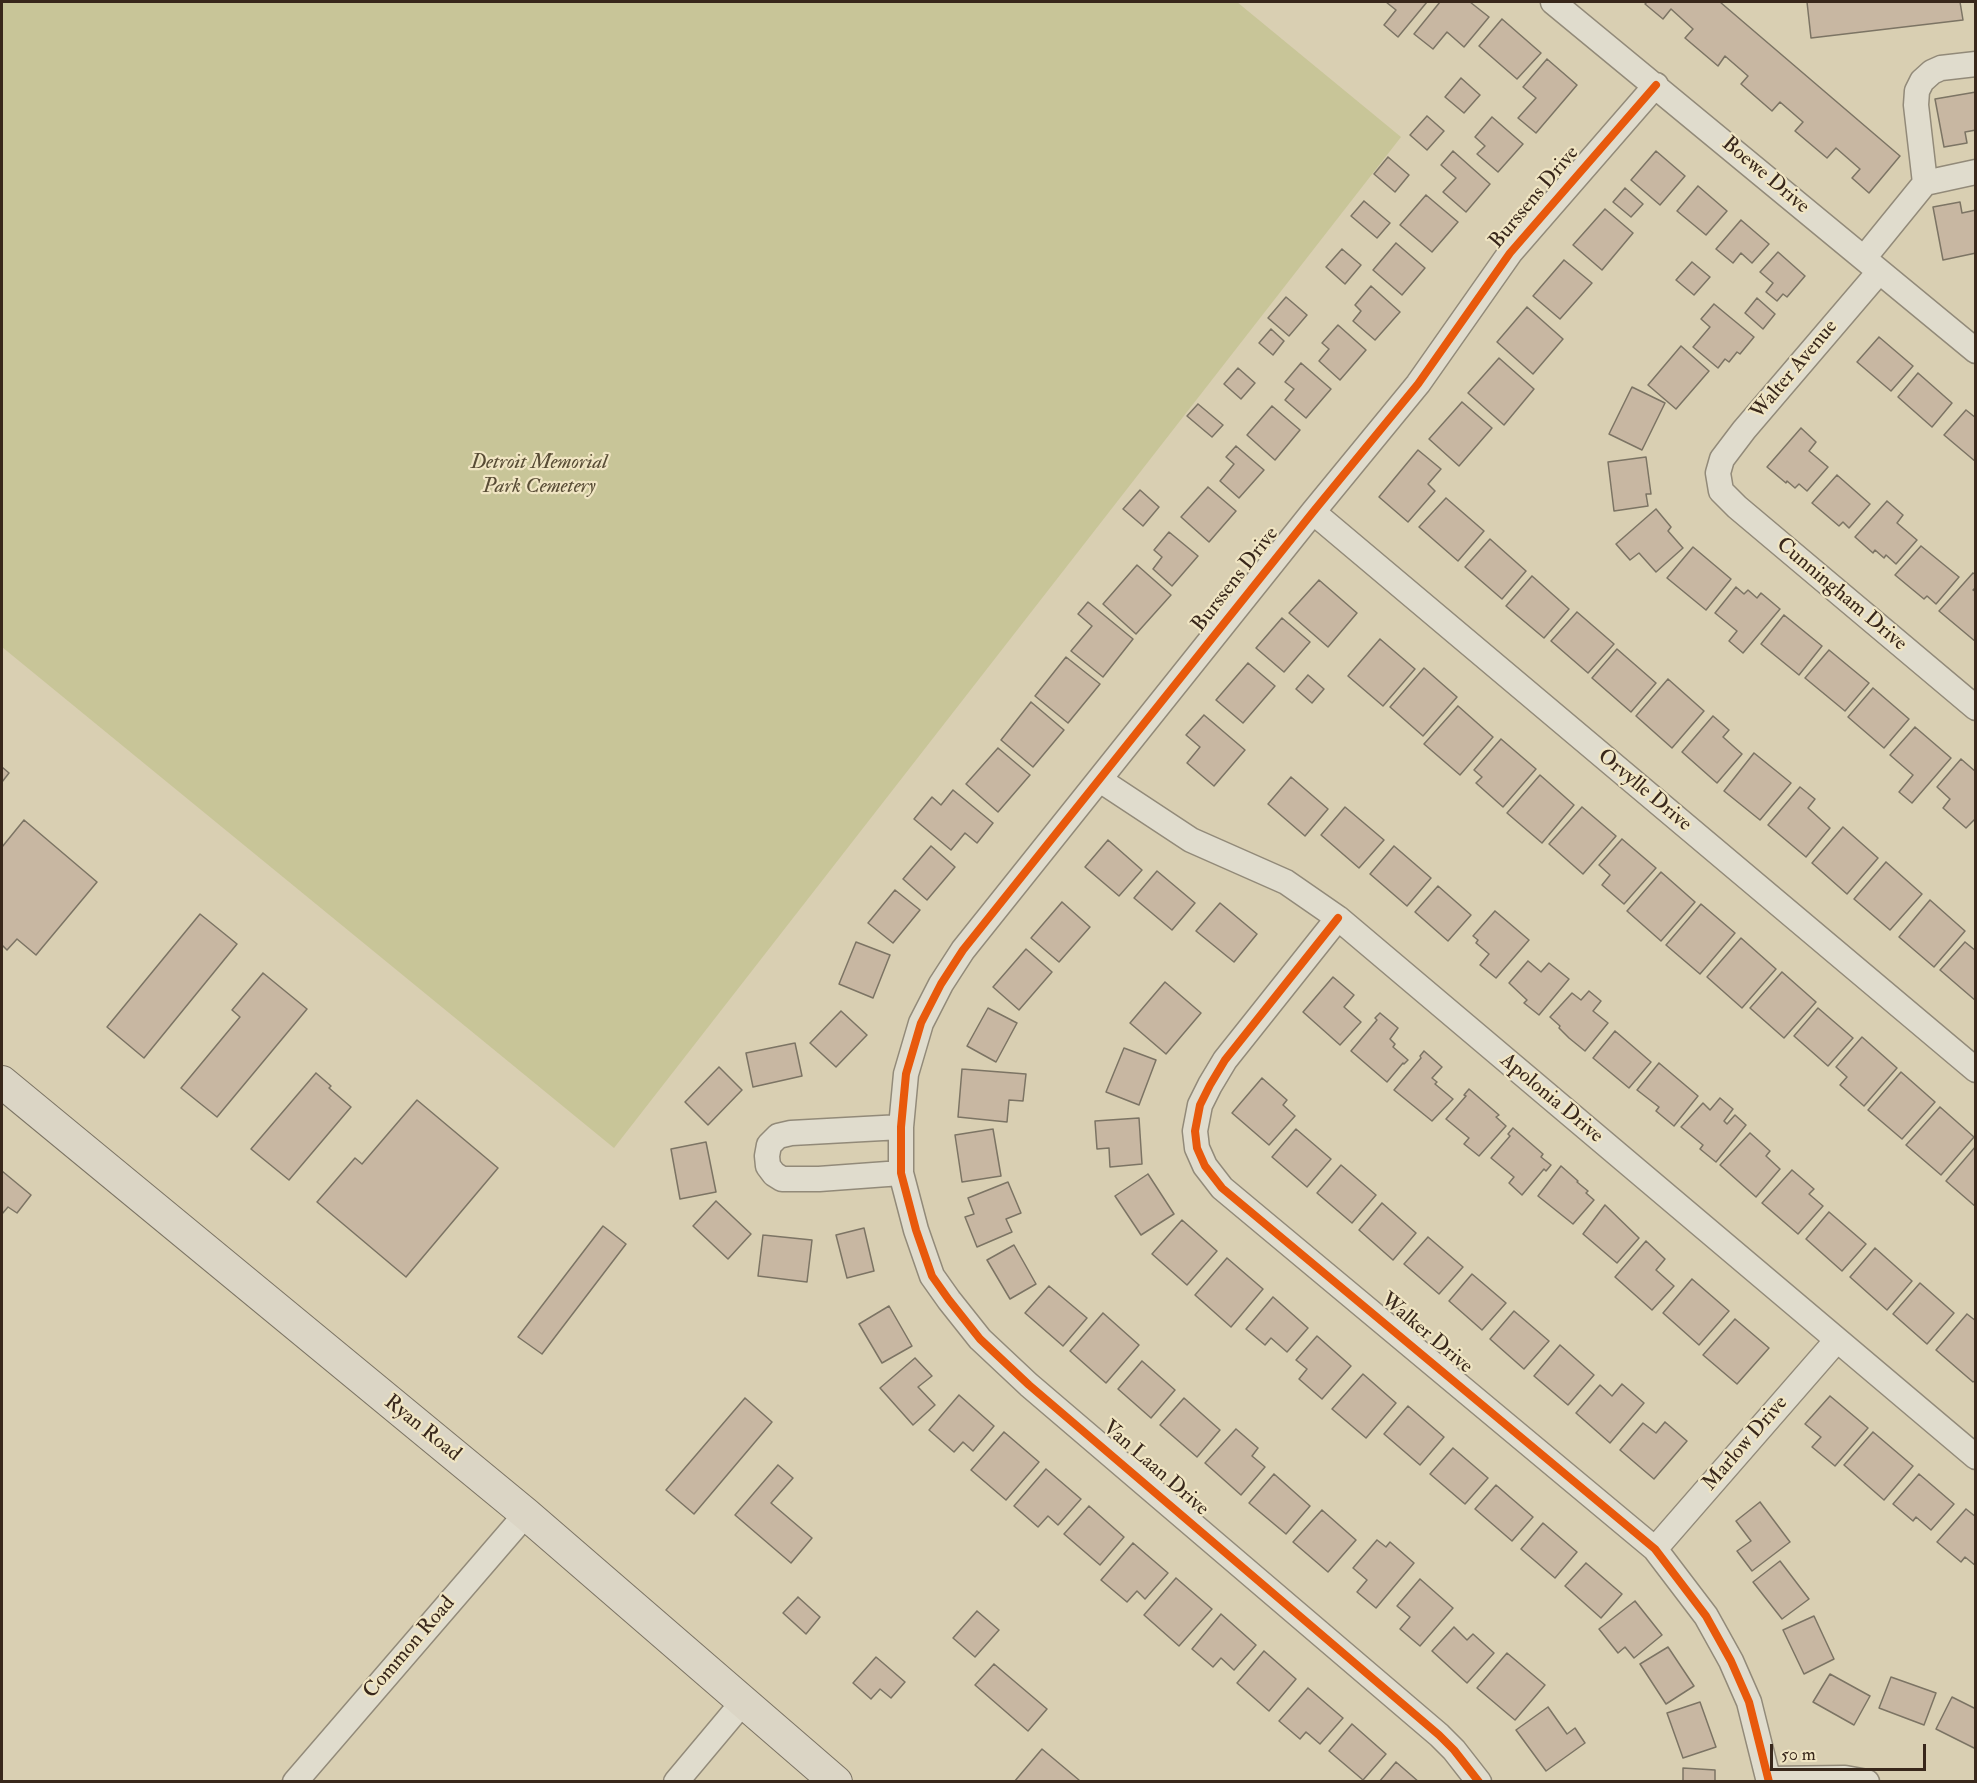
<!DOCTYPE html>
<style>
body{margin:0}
#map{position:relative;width:1977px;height:1783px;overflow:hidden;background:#d9cfb2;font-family:"IM FELL Double Pica",serif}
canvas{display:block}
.frame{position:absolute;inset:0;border:3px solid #38271b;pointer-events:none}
.scale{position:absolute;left:1770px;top:1744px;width:156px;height:27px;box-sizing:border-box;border:3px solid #38271b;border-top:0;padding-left:8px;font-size:18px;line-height:21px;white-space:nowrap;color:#38271b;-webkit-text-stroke:4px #f0e5c3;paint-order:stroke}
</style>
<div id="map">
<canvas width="1977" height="1783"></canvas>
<div class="frame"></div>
<div class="scale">50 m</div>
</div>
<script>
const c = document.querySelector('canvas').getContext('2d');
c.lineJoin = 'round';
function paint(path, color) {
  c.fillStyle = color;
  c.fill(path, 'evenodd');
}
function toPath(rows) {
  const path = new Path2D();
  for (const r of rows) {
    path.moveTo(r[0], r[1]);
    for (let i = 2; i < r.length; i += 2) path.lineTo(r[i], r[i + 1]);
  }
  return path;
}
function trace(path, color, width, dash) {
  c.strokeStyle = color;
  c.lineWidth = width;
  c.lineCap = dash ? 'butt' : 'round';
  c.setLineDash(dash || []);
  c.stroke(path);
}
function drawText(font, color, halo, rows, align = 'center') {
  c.font = font + ' "IM FELL Double Pica",serif';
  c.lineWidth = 4.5;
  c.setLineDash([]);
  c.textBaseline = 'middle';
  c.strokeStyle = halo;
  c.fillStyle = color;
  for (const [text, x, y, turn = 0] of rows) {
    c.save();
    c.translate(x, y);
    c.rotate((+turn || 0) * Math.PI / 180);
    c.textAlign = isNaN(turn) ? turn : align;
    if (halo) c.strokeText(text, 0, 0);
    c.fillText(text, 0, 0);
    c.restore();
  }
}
paint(toPath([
 [2,2,1237,2,1401,137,614,1148,2,647]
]), '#c8c598');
const building = toPath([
 [1386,2,1427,2,1398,37,1384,25,1396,10,1386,2],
 [1440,2,1470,2,1489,17,1464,47,1447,32,1433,49,1414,34,1440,2],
 [1647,2,1720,2,1900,156,1869,193,1852,178,1860,169,1836,148,1827,158,1795,131,1803,122,1780,102,1772,111,1741,84,1748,76,1725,56,1718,66,1685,38,1693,29,1671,9,1663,19,1645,4,1647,2],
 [1807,2,1960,2,1963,20,1811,38,1807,2],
 [1502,19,1541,53,1517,79,1479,46,1502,19],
 [1547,59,1577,85,1536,133,1518,118,1536,98,1523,87,1547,59],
 [1461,78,1480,95,1464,113,1445,97,1461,78],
 [1976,92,1976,130,1965,132,1967,143,1944,147,1935,99,1976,92],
 [1427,116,1444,131,1427,150,1410,135,1427,116],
 [1492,117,1523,144,1498,172,1477,154,1485,146,1475,137,1492,117],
 [1453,151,1490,184,1466,212,1443,192,1456,178,1441,165,1453,151],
 [1656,151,1685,176,1660,205,1631,180,1656,151],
 [1388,157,1409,175,1395,192,1374,174,1388,157],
 [1698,186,1727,211,1706,235,1677,211,1698,186],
 [1625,188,1643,204,1631,217,1613,202,1625,188],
 [1426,195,1458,222,1432,252,1400,225,1426,195],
 [1364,201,1390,223,1377,238,1351,216,1364,201],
 [1960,202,1962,213,1976,210,1976,253,1943,260,1933,207,1960,202],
 [1605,209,1633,233,1602,270,1573,245,1605,209],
 [1741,220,1769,244,1752,263,1741,253,1733,263,1716,249,1741,220],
 [1396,243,1425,268,1402,295,1373,270,1396,243],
 [1342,249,1361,265,1345,284,1326,267,1342,249],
 [1778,252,1805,276,1787,297,1783,294,1777,301,1766,292,1773,283,1760,272,1778,252],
 [1564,260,1592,283,1560,319,1533,296,1564,260],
 [1692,262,1710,277,1694,295,1676,280,1692,262],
 [1371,286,1400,312,1375,340,1353,321,1361,311,1355,305,1371,286],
 [1286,297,1307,315,1289,336,1268,318,1286,297],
 [1757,298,1775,314,1763,329,1745,313,1757,298],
 [1714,304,1754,337,1740,354,1737,352,1729,362,1725,359,1718,368,1693,347,1710,327,1701,319,1714,304],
 [1527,307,1563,339,1533,374,1497,342,1527,307],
 [1338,325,1366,350,1340,380,1319,361,1329,349,1322,343,1338,325],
 [1271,329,1284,341,1273,355,1259,343,1271,329],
 [1879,337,1913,366,1891,391,1857,362,1879,337],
 [1681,346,1709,371,1676,409,1648,385,1681,346],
 [1499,358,1534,389,1504,425,1468,393,1499,358],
 [1301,363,1331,389,1306,418,1285,400,1294,389,1285,382,1301,363],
 [1238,368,1255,383,1241,399,1224,384,1238,368],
 [1918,373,1952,403,1932,427,1898,397,1918,373],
 [1632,387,1665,403,1642,450,1609,434,1632,387],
 [1462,402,1492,428,1459,466,1429,439,1462,402],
 [1198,404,1223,425,1212,437,1187,416,1198,404],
 [1272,406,1300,430,1275,460,1247,435,1272,406],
 [1966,410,1976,418,1976,462,1944,435,1966,410],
 [1801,428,1816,442,1809,451,1828,467,1807,491,1799,484,1795,488,1787,481,1786,483,1767,467,1801,428],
 [1236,446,1264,470,1239,498,1220,481,1234,464,1226,457,1236,446],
 [1418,450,1441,469,1428,484,1435,491,1408,522,1379,497,1418,450],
 [1646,457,1651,494,1646,494,1648,506,1614,511,1608,462,1646,457],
 [1837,475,1870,504,1849,528,1843,522,1839,526,1812,503,1837,475],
 [1208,487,1236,511,1209,542,1181,517,1208,487],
 [1140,490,1159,507,1143,526,1123,509,1140,490],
 [1446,498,1484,531,1458,561,1419,527,1446,498],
 [1887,501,1903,515,1897,523,1917,540,1896,564,1886,555,1884,558,1875,550,1873,553,1855,537,1887,501],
 [1656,509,1671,527,1668,531,1683,548,1656,572,1639,553,1630,560,1616,544,1656,509],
 [1169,532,1198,556,1172,586,1153,569,1162,557,1154,550,1169,532],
 [1490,539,1526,571,1502,599,1465,567,1490,539],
 [1921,546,1959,577,1936,604,1927,596,1924,599,1895,575,1921,546],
 [1693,547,1731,579,1706,610,1667,578,1693,547],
 [1137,565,1171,595,1136,634,1103,604,1137,565],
 [1973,573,1976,575,1976,587,1973,590,1976,592,1976,642,1939,611,1973,573],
 [1532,576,1569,609,1544,638,1506,606,1532,576],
 [1319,580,1357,613,1328,647,1289,613,1319,580],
 [1736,587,1744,594,1748,590,1757,598,1761,593,1780,609,1743,653,1729,641,1737,631,1715,613,1736,587],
 [1088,602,1133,639,1103,677,1071,651,1092,626,1078,614,1088,602],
 [1577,612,1614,644,1588,673,1551,641,1577,612],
 [1784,615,1822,646,1799,675,1761,644,1784,615],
 [1282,618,1310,642,1284,672,1256,648,1282,618],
 [1380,639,1415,669,1383,706,1348,676,1380,639],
 [1617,649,1656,683,1631,712,1592,678,1617,649],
 [1829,650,1869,683,1845,711,1805,678,1829,650],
 [1066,657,1100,684,1068,723,1035,696,1066,657],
 [1248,663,1275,686,1243,723,1216,700,1248,663],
 [1424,668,1457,697,1423,736,1390,707,1424,668],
 [1308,675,1324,689,1312,703,1296,689,1308,675],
 [1668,679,1704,711,1672,748,1636,716,1668,679],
 [1873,688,1909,719,1884,748,1848,717,1873,688],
 [1031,702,1064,730,1033,767,1001,740,1031,702],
 [1458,706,1493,737,1460,775,1424,744,1458,706],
 [1204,715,1245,750,1214,786,1187,763,1200,747,1186,735,1204,715],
 [1713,716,1729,730,1723,737,1742,754,1717,783,1682,752,1713,716],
 [1915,727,1951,758,1912,803,1899,792,1913,775,1890,755,1915,727],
 [1501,739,1536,769,1503,807,1476,783,1482,777,1474,770,1501,739],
 [998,748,1030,775,998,812,966,784,998,748],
 [1754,753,1791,783,1760,820,1724,791,1754,753],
 [1961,759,1976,772,1976,818,1966,828,1943,808,1950,799,1937,787,1961,759],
 [2,767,9,773,2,782,2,767],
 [1540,775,1574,805,1542,843,1507,813,1540,775],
 [1291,777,1328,809,1305,836,1268,804,1291,777],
 [1800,787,1815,799,1808,808,1830,828,1806,857,1768,825,1800,787],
 [953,790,993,823,977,843,965,833,951,850,914,819,932,797,941,805,953,790],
 [1345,807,1384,840,1359,868,1321,835,1345,807],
 [1582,807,1616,836,1583,874,1549,844,1582,807],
 [24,820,97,882,36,955,17,939,7,950,2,945,2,847,24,820],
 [1843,827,1878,858,1847,894,1812,863,1843,827],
 [1622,839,1656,868,1624,904,1602,885,1610,875,1599,865,1622,839],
 [1108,840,1142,870,1119,896,1085,867,1108,840],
 [931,846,955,867,927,900,903,879,931,846],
 [1394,846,1431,878,1407,906,1370,874,1394,846],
 [1886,862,1922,894,1890,930,1854,899,1886,862],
 [1157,871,1195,903,1172,930,1134,898,1157,871],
 [1661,872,1695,902,1661,941,1627,911,1661,872],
 [1438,886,1471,915,1448,941,1415,912,1438,886],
 [895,890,920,910,893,943,868,923,895,890],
 [1930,900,1965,931,1934,967,1899,937,1930,900],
 [1062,902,1090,927,1059,962,1031,938,1062,902],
 [1220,903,1257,934,1234,962,1196,931,1220,903],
 [1701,904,1735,933,1700,974,1666,945,1701,904],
 [1495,911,1529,940,1496,978,1480,965,1489,954,1476,943,1478,940,1473,936,1495,911],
 [200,914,237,944,144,1058,107,1027,200,914],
 [1741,938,1776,969,1742,1008,1707,977,1741,938],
 [856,942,890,955,873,998,839,984,856,942],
 [1965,942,1976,951,1976,1001,1940,970,1965,942],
 [1026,949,1052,972,1019,1010,993,987,1026,949],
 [1528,961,1541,972,1549,963,1569,979,1539,1015,1524,1003,1527,1000,1509,983,1528,961],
 [1782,972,1816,1002,1784,1038,1750,1008,1782,972],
 [263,973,307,1009,217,1117,181,1088,240,1017,232,1010,263,973],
 [1333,977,1354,995,1344,1007,1361,1022,1340,1045,1303,1012,1333,977],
 [1165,982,1201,1013,1166,1054,1130,1023,1165,982],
 [1589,991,1601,1001,1593,1011,1608,1023,1585,1051,1569,1038,1559,1028,1560,1026,1550,1017,1572,993,1581,1000,1589,991],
 [988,1008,1017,1023,996,1062,967,1046,988,1008],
 [1818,1008,1853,1038,1828,1066,1794,1036,1818,1008],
 [841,1011,867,1035,836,1067,810,1043,841,1011],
 [1380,1013,1398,1028,1390,1039,1395,1044,1393,1047,1408,1060,1404,1064,1403,1063,1387,1082,1351,1051,1377,1020,1375,1018,1380,1013],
 [1615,1031,1651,1062,1629,1088,1593,1058,1615,1031],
 [1862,1037,1897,1068,1864,1106,1840,1085,1847,1077,1836,1067,1862,1037],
 [795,1043,802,1076,753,1087,746,1053,795,1043],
 [1124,1048,1156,1060,1139,1105,1106,1092,1124,1048],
 [1424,1051,1442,1067,1432,1078,1437,1082,1435,1084,1453,1099,1432,1121,1394,1090,1421,1058,1420,1056,1424,1051],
 [1659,1063,1698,1096,1674,1126,1656,1111,1659,1107,1637,1090,1659,1063],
 [719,1067,742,1090,708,1125,685,1102,719,1067],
 [962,1069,1026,1074,1023,1101,1009,1100,1007,1122,958,1117,962,1069],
 [1901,1072,1935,1102,1902,1139,1868,1110,1901,1072],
 [316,1073,331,1086,329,1088,351,1107,289,1180,251,1149,316,1073],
 [1262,1078,1287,1100,1283,1105,1295,1116,1269,1145,1232,1113,1262,1078],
 [1469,1089,1499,1115,1496,1117,1506,1126,1479,1156,1464,1144,1469,1138,1446,1119,1466,1096,1464,1095,1469,1089],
 [1720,1098,1733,1109,1724,1121,1727,1124,1735,1115,1746,1125,1716,1162,1700,1149,1703,1145,1681,1127,1703,1103,1710,1110,1720,1098],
 [417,1100,498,1168,406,1277,317,1202,355,1158,362,1164,417,1100],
 [1940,1107,1974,1137,1941,1175,1906,1145,1940,1107],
 [1139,1118,1142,1164,1110,1167,1109,1148,1097,1149,1095,1121,1139,1118],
 [1513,1128,1543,1154,1541,1157,1551,1165,1546,1171,1544,1169,1522,1195,1509,1183,1514,1177,1491,1158,1510,1136,1508,1134,1513,1128],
 [993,1129,1001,1176,962,1182,955,1135,993,1129],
 [1296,1129,1331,1159,1307,1187,1272,1157,1296,1129],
 [1750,1133,1770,1151,1766,1156,1780,1169,1756,1197,1720,1165,1750,1133],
 [706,1142,716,1192,680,1199,671,1149,706,1142],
 [1976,1146,1976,1207,1946,1181,1976,1146],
 [1341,1165,1376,1195,1352,1223,1317,1193,1341,1165],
 [1561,1166,1578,1181,1577,1182,1588,1191,1586,1193,1594,1200,1573,1224,1538,1196,1561,1166],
 [1792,1170,1814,1189,1809,1194,1823,1206,1798,1234,1762,1203,1792,1170],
 [2,1171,31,1195,17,1213,8,1207,2,1214,2,1171],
 [1148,1174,1174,1214,1141,1235,1115,1196,1148,1174],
 [1008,1182,1021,1213,1006,1219,1012,1232,977,1247,965,1217,974,1214,968,1198,1008,1182],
 [716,1201,751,1234,728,1259,693,1226,716,1201],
 [1382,1203,1416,1233,1393,1260,1359,1230,1382,1203],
 [1605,1205,1639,1238,1617,1263,1583,1234,1605,1205],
 [1829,1212,1866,1244,1842,1271,1806,1239,1829,1212],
 [1182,1220,1217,1251,1187,1285,1152,1254,1182,1220],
 [603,1226,626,1244,542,1354,518,1337,603,1226],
 [864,1228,874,1271,847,1278,836,1235,864,1228],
 [763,1235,812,1240,807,1282,758,1276,763,1235],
 [1428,1237,1463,1267,1439,1294,1404,1264,1428,1237],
 [1646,1241,1665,1259,1656,1270,1674,1286,1652,1310,1615,1277,1646,1241],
 [1014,1245,1036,1284,1010,1299,987,1260,1014,1245],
 [1875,1248,1912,1281,1887,1310,1850,1277,1875,1248],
 [1227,1258,1263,1289,1231,1327,1195,1295,1227,1258],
 [1472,1274,1506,1303,1482,1330,1449,1301,1472,1274],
 [1692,1279,1729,1311,1699,1345,1663,1313,1692,1279],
 [1920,1283,1954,1313,1927,1344,1893,1314,1920,1283],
 [1049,1286,1087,1318,1063,1346,1025,1313,1049,1286],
 [1273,1297,1308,1328,1287,1352,1271,1338,1265,1345,1246,1329,1273,1297],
 [889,1306,912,1346,882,1363,859,1324,889,1306],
 [1514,1311,1549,1341,1524,1369,1490,1339,1514,1311],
 [1103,1313,1139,1345,1106,1383,1070,1351,1103,1313],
 [1967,1314,1976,1321,1976,1380,1973,1382,1936,1350,1967,1314],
 [1735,1319,1769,1348,1737,1384,1703,1355,1735,1319],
 [1317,1336,1351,1366,1322,1399,1299,1379,1307,1369,1296,1360,1317,1336],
 [1560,1345,1594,1375,1568,1405,1534,1376,1560,1345],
 [915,1358,932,1376,918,1387,935,1405,913,1425,880,1388,915,1358],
 [1142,1361,1175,1390,1151,1418,1118,1389,1142,1361],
 [1363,1374,1396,1403,1366,1438,1332,1409,1363,1374],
 [1622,1384,1644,1403,1610,1443,1576,1413,1600,1385,1612,1396,1622,1384],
 [959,1395,994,1426,973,1451,963,1442,954,1452,929,1430,959,1395],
 [1830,1396,1868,1428,1835,1466,1812,1447,1821,1437,1805,1424,1830,1396],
 [745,1398,772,1422,694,1514,666,1490,745,1398],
 [1184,1398,1220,1430,1197,1457,1160,1425,1184,1398],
 [1408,1406,1444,1437,1420,1465,1384,1434,1408,1406],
 [1665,1422,1687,1441,1654,1479,1620,1450,1643,1423,1656,1433,1665,1422],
 [1236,1429,1258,1448,1252,1456,1265,1467,1241,1495,1205,1463,1236,1429],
 [1004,1432,1039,1462,1006,1500,971,1470,1004,1432],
 [1873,1432,1913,1466,1884,1500,1844,1465,1873,1432],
 [1453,1448,1488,1478,1465,1504,1430,1474,1453,1448],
 [778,1465,793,1478,771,1503,812,1538,791,1563,735,1515,778,1465],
 [1046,1469,1081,1499,1058,1525,1048,1516,1038,1527,1014,1506,1046,1469],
 [1274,1474,1310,1506,1286,1534,1249,1503,1274,1474],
 [1919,1474,1954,1504,1931,1530,1916,1517,1913,1521,1893,1504,1919,1474],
 [1496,1485,1533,1517,1512,1541,1475,1509,1496,1485],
 [1760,1502,1790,1542,1752,1571,1737,1551,1751,1541,1736,1521,1760,1502],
 [1089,1506,1124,1537,1100,1565,1064,1534,1089,1506],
 [1966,1509,1976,1517,1976,1566,1965,1557,1961,1562,1937,1542,1966,1509],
 [1322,1510,1356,1540,1328,1572,1293,1542,1322,1510],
 [1543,1523,1577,1552,1555,1578,1521,1549,1543,1523],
 [1377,1540,1386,1547,1390,1542,1414,1563,1376,1608,1357,1592,1367,1580,1353,1568,1377,1540],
 [1133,1543,1168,1573,1145,1599,1137,1591,1127,1602,1101,1580,1133,1543],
 [1780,1561,1809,1599,1782,1619,1753,1582,1780,1561],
 [1586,1563,1622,1594,1601,1618,1565,1586,1586,1563],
 [1176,1578,1212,1609,1179,1646,1144,1615,1176,1578],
 [1420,1579,1453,1608,1420,1646,1400,1629,1410,1617,1397,1606,1420,1579],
 [798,1597,820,1617,806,1634,783,1613,798,1597],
 [1635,1601,1662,1635,1634,1658,1625,1647,1618,1653,1599,1629,1635,1601],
 [977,1611,999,1630,975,1657,953,1638,977,1611],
 [1221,1614,1256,1645,1234,1670,1221,1658,1213,1667,1192,1649,1221,1614],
 [1814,1616,1834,1659,1804,1674,1783,1630,1814,1616],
 [1454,1627,1467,1640,1473,1634,1494,1653,1467,1683,1432,1651,1454,1627],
 [1668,1647,1694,1686,1666,1704,1640,1664,1668,1647],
 [1264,1651,1296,1679,1269,1711,1237,1683,1264,1651],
 [1507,1653,1545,1685,1515,1720,1477,1688,1507,1653],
 [876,1657,905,1682,891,1698,880,1689,871,1699,853,1683,876,1657],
 [994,1664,1047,1709,1028,1731,975,1685,994,1664],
 [1830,1674,1870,1696,1854,1725,1813,1702,1830,1674],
 [1891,1677,1936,1693,1924,1725,1879,1708,1891,1677],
 [1308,1688,1343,1718,1320,1744,1306,1732,1300,1739,1279,1721,1308,1688],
 [1952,1697,1976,1709,1976,1749,1936,1729,1952,1697],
 [1700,1702,1716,1747,1683,1758,1667,1713,1700,1702],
 [1548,1707,1567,1734,1575,1728,1585,1743,1546,1771,1516,1730,1548,1707],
 [1352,1724,1386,1754,1363,1780,1329,1751,1352,1724],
 [1042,1749,1079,1780,1078,1782,1014,1782,1042,1749],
 [1396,1762,1419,1782,1379,1782,1396,1762],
 [1683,1768,1715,1770,1715,1782,1683,1782,1683,1768]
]);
paint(building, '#c8b7a2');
trace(building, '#7c7464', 1.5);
const minor = toPath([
 [1553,2,1976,351],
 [1925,183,1916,105,1917,91,1922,81,1932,72,1941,68,1976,64],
 [1864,258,1925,183,1976,172],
 [1879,272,1744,430,1722,459,1718,473,1721,491,1737,507,1976,708],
 [1313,512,1976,1070],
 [1100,780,1191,840,1286,882,1338,918,1976,1457],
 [1338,918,1225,1060,1210,1085,1200,1105,1195,1131,1197,1148,1205,1166,1222,1188,1655,1549,1706,1616,1731,1661,1749,1702,1769,1782],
 [901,1127,791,1133,778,1136,769,1145,767,1156,768,1166,774,1174,782,1179,819,1179,901,1173],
 [1655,1549,1837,1340],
 [1769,1779,1845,1778,1867,1782],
 [295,1782,526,1514],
 [676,1782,743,1702],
 [1479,1782,1454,1750,1439,1735,1029,1385,980,1339,949,1300,932,1276,916,1230,901,1173,901,1127,906,1074,921,1023,941,984,963,950,1313,512,1418,384,1510,253,1656,85]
]);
const major = toPath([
 [2,1082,526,1514,836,1782]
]);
trace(minor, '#928a79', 27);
trace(major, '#7c7464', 34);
trace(minor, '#e0dccd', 24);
trace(major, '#dbd5c5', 32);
trace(toPath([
 [1338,918,1225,1060,1210,1085,1200,1105,1195,1131,1197,1148,1205,1166,1222,1188,1655,1549,1706,1616,1731,1661,1749,1702,1769,1782],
 [1479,1782,1454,1750,1439,1735,1029,1385,980,1339,949,1300,932,1276,916,1230,901,1173,901,1127,906,1074,921,1023,941,984,963,950,1313,512,1418,384,1510,253,1656,85]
]), '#e8590c', 8);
drawText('21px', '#38271b', '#f0e5c3', [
 ["Boewe Drive",1765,176,40],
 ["Burssens Drive",1535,198,-50],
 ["Walter Avenue",1795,370,-50],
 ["Burssens Drive",1236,580,-52],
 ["Cunningham Drive",1841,595,40],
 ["Orvylle Drive",1644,791,40],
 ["Apolonia Drive",1551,1099,40],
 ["Walker Drive",1426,1334,40],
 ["Ryan Road",422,1429,39],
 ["Marlow Drive",1746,1444,-49],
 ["Van Laan Drive",1155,1469,41],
 ["Common Road",410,1648,-49]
]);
drawText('italic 21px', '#584c35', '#f0e5c3', [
 ["Detroit Memorial",539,463],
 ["Park Cemetery",539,487]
]);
</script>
